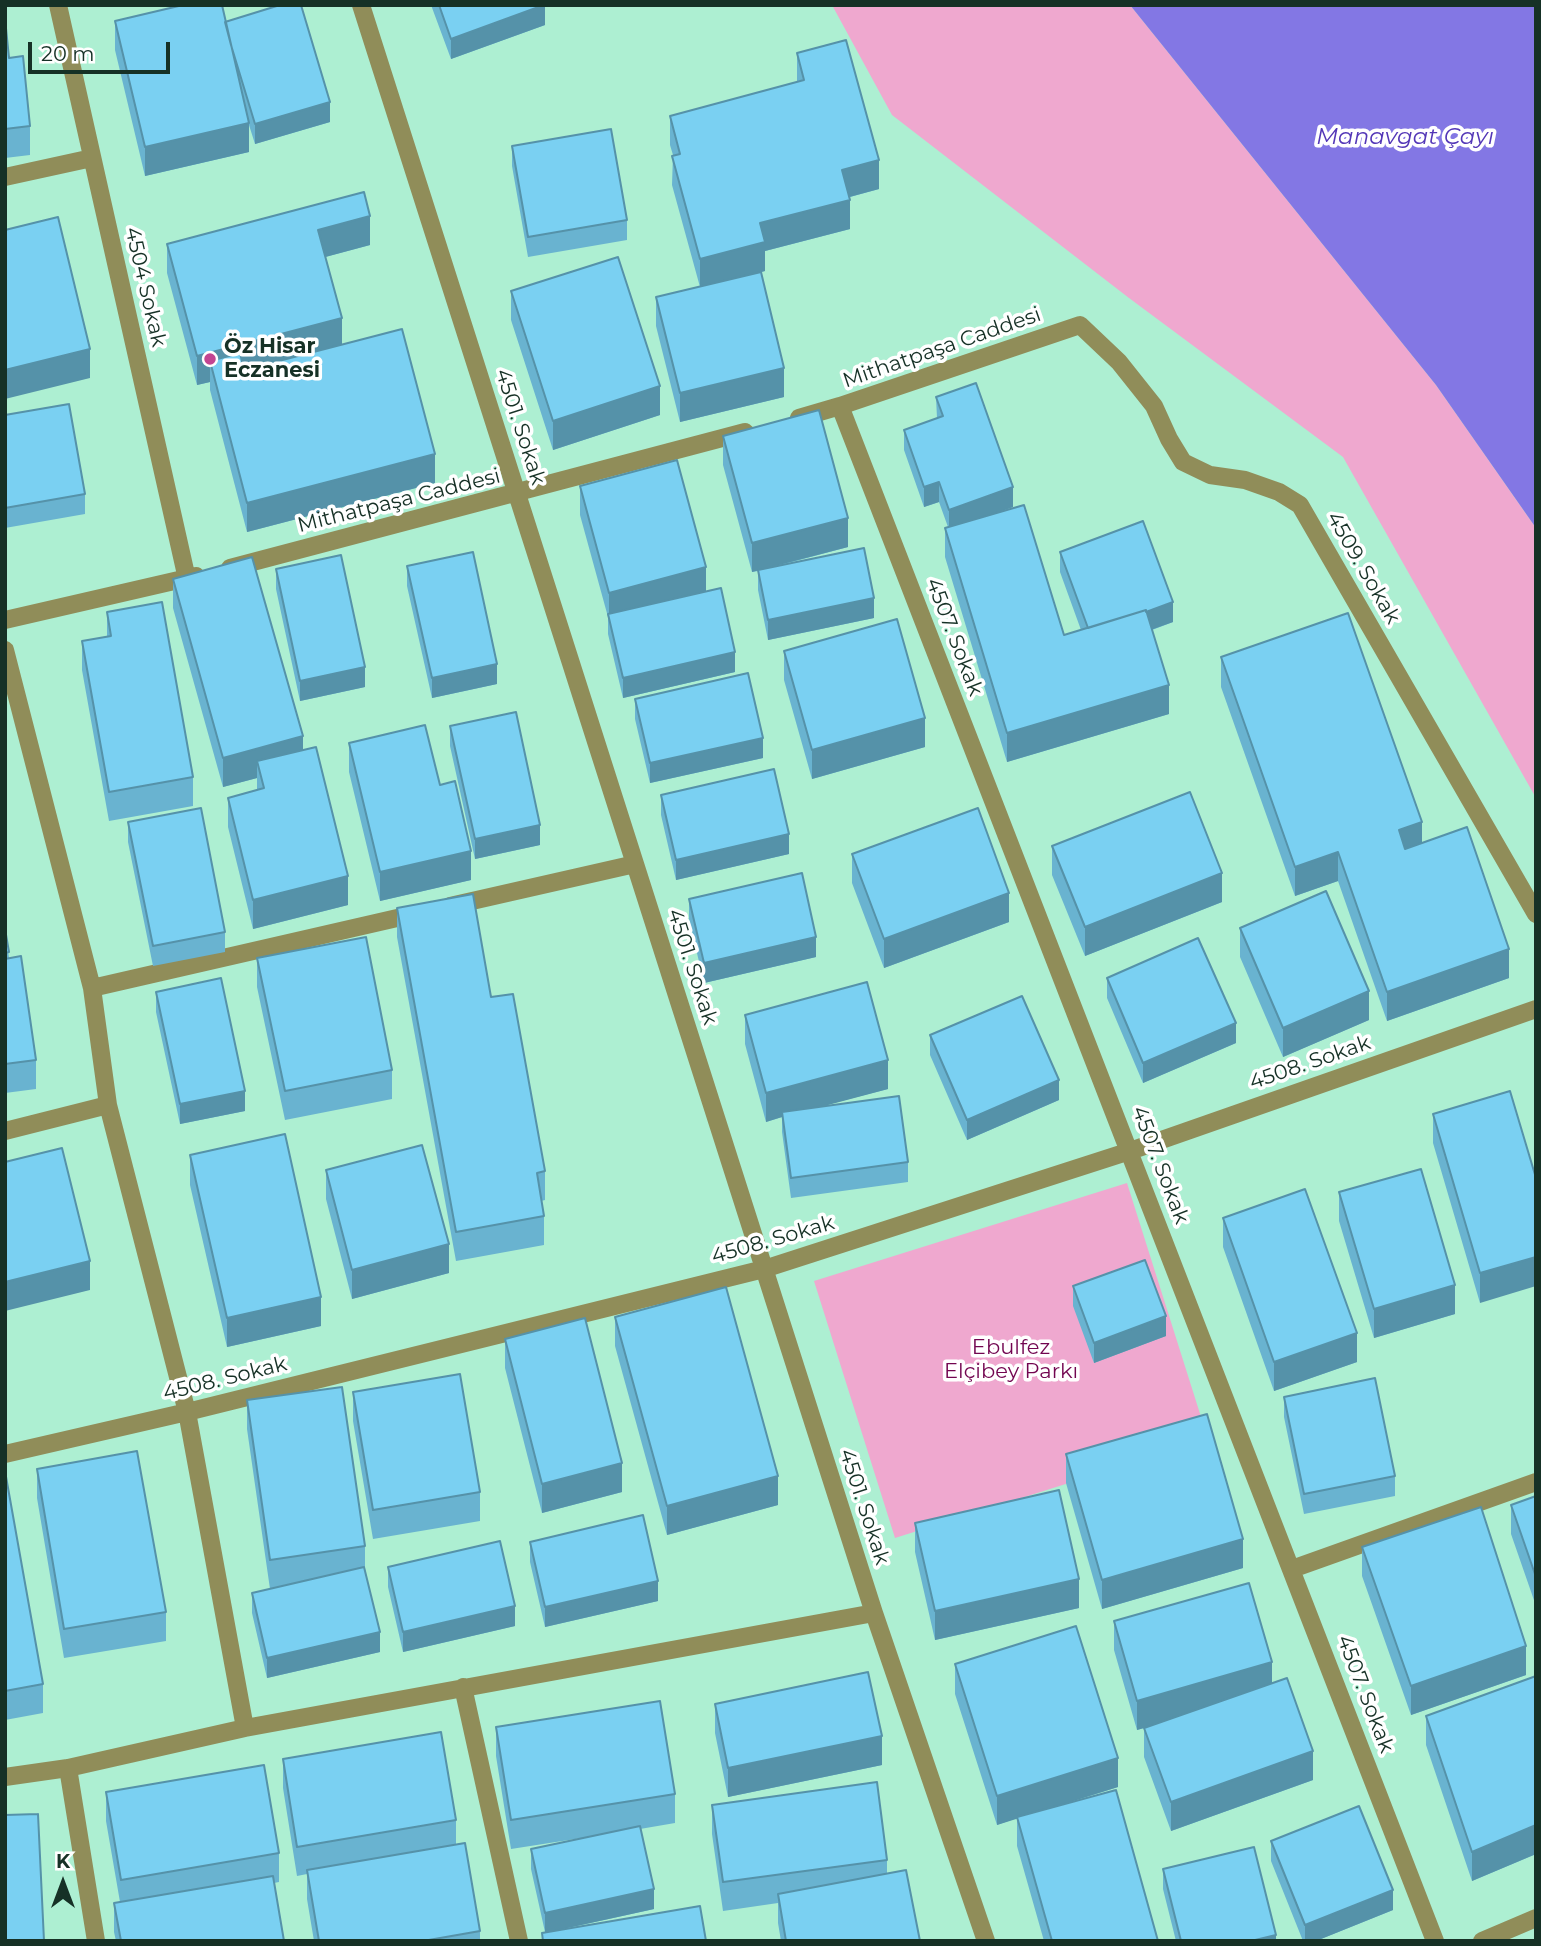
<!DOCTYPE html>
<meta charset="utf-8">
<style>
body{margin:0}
#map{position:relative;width:1541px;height:1946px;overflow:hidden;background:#adefd2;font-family:Montserrat,sans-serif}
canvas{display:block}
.frame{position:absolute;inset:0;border:7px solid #163126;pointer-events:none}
.north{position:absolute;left:28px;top:1848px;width:70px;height:70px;-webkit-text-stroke:5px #fff;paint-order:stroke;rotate:0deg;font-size:19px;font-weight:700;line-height:28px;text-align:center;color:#163126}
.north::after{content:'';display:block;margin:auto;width:24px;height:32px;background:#163126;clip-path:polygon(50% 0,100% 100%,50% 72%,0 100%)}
.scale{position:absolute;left:28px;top:42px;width:142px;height:32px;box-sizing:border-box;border:4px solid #163126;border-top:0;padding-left:9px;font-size:21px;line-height:24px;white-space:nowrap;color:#163126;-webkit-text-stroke:5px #fff;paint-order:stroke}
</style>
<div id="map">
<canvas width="1541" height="1946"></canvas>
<div class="frame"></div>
<div class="north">K</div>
<div class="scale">20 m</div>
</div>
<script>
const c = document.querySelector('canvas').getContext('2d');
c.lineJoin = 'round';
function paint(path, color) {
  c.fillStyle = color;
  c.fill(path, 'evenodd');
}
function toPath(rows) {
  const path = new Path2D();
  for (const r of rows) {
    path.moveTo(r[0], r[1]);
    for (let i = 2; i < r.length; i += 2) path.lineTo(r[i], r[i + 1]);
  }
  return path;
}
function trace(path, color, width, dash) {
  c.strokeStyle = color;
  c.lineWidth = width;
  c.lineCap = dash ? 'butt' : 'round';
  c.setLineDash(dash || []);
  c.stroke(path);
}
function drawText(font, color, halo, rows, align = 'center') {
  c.font = font + ' Montserrat,sans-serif';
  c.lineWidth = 7;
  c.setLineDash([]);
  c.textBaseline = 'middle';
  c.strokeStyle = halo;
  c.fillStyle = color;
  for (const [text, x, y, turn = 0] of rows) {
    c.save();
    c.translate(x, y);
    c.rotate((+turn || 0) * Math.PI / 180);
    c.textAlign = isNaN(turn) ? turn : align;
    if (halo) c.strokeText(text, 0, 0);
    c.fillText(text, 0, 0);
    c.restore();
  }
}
paint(toPath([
 [832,5,1130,5,1436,385,1536,528,1536,798,1343,457,1129,298,892,115],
 [1127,1183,1208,1439,895,1538,814,1281]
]), '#efa8cf');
paint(toPath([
 [1130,5,1536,5,1536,528,1436,385]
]), '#8377e4');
trace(toPath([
 [58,5,187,579],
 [361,5,874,1613,986,1941],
 [5,177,92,158],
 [840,406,1435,1941],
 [799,418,840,406,1080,325,1119,362,1154,406,1169,439,1183,462,1210,475,1245,480,1279,492,1300,505,1536,914],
 [230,568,745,432],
 [5,620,196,576],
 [5,650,92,988,108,1105,187,1412,245,1728],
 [450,906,635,864],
 [92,988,419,913],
 [5,1131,108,1105],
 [5,1454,187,1412,764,1269,1130,1151,1536,1009],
 [1292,1569,1536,1482],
 [463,1687,519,1941],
 [68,1768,96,1941],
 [5,1777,68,1768,245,1728,874,1613],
 [1482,1941,1536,1918]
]), '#908d59', 18);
paint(toPath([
 [431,5,545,5,545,25,451,59],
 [5,18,9,58,30,126,30,155,5,158],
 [115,21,225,22,330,122,255,144,249,125,249,152,145,176,115,50],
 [797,53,879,189,850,197,850,229,765,251,765,271,761,272,784,397,680,422,656,326,656,297,700,287,672,185,673,155,670,145,670,116,797,82],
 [512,146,627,220,627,240,528,257,512,166],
 [167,244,370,245,325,257,342,344,435,483,247,532,210,390,210,382,197,385,167,273],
 [511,291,660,415,553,450,511,320],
 [936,397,1013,507,995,514,1064,635,1081,630,1060,572,1060,552,1173,622,1152,630,1169,714,1007,762,945,557,945,528,948,527,939,502,924,507,904,450,904,430,937,418],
 [5,415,85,494,85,514,5,528],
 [723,436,848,547,777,566,874,618,768,640,758,590,758,571,752,572,723,465],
 [580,486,706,591,735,672,623,698,608,634,608,617,580,515],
 [407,566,497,684,432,698,407,586],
 [276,569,365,687,300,701,276,589],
 [173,579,303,750,348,905,253,929,228,827,228,798,257,790,257,778,223,787,173,608],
 [107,612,193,777,193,806,109,821,82,670,82,641,107,637],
 [784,651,925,747,812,779,784,680],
 [1221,657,1422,843,1509,978,1387,1021,1338,881,1295,896,1221,687],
 [635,699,763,758,650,783,635,719],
 [450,726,540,845,475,859,450,746],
 [349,743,440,785,471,880,380,901,349,772],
 [661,795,789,854,676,880,661,815],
 [128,822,225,932,225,952,153,966,128,842],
 [1052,846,1222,902,1085,956,1052,875],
 [852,854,1009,922,884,968,852,883],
 [689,899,816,957,704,983,689,919],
 [397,908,491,997,545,1171,545,1200,541,1201,544,1216,544,1245,456,1261,397,937],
 [1240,928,1369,1020,1283,1057,1240,957],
 [5,929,9,958,36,1060,36,1089,5,1093],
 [257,958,392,1070,392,1099,285,1120,257,987],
 [1107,978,1236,1043,1143,1083,1107,998],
 [156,992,245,1111,180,1124,156,1012],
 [745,1015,888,1089,822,1106,908,1162,908,1182,791,1198,782,1132,782,1117,766,1122,745,1044],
 [930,1035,1059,1100,967,1140,930,1055],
 [1510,1091,1480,1303,1433,1143,1433,1114],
 [190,1155,321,1326,227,1347,190,1185],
 [326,1170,449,1273,352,1299,326,1199],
 [1339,1192,1455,1314,1374,1338,1339,1221],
 [1223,1218,1357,1362,1274,1391,1223,1247],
 [1073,1286,1166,1336,1094,1363,1073,1306],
 [615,1317,778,1505,667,1535,615,1346],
 [505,1339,622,1492,542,1513,505,1368],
 [353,1392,480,1492,480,1521,373,1539,353,1421],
 [1284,1397,1395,1476,1395,1496,1304,1514,1284,1417],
 [247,1400,365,1546,365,1569,380,1652,267,1678,252,1613,252,1593,270,1589,247,1429],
 [1066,1454,1243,1568,1102,1609,1066,1483],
 [37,1469,166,1612,166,1641,64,1658,37,1498],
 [5,1471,43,1684,43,1713,5,1720],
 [1536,1496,1536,1606,1511,1534,1511,1505],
 [915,1523,1079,1608,935,1640,915,1552],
 [530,1542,658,1601,545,1627,530,1562],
 [1362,1547,1526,1675,1411,1715,1362,1576],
 [388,1567,515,1626,403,1652,388,1587],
 [1114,1621,1272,1683,1313,1780,1171,1831,1144,1757,1144,1728,1151,1726,1137,1730,1114,1650],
 [955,1664,1118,1787,1058,1806,1158,1941,1044,1941,1017,1846,1017,1818,997,1825,955,1694],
 [1536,1676,1536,1854,1472,1881,1426,1745,1426,1716],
 [715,1704,882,1765,728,1797,715,1733],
 [496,1727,675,1794,675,1823,640,1829,654,1909,554,1931,706,1941,542,1941,542,1933,545,1932,531,1869,531,1849,588,1837,511,1849,496,1756],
 [283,1759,456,1820,456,1845,480,1931,480,1941,314,1941,307,1899,307,1874,297,1876,283,1788],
 [106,1792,279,1853,279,1882,274,1883,284,1941,116,1941,114,1932,114,1903,120,1902,106,1821],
 [712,1805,887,1860,887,1873,920,1941,781,1941,778,1923,778,1903,723,1911,712,1834],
 [1271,1841,1393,1910,1316,1941,1303,1941,1271,1861],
 [1163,1869,1276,1941,1176,1941,1163,1889]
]), '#69b3d0');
paint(toPath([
 [545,5,545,25,451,59,451,39],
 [330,102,330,122,255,144,255,124],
 [249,123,249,152,145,176,145,147],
 [879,160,879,189,842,199,842,170],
 [850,200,850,229,765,251,765,271,700,288,700,259,760,223],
 [370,216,370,245,318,259,318,230],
 [342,318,342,347,215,381,210,361,210,382,197,385,197,356],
 [90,349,90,378,5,399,5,370],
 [784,368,784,397,680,422,680,393],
 [660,386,660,415,553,450,553,421],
 [435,454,435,483,247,532,247,503],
 [939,482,939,502,924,507,924,487],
 [1013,487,1013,507,949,530,949,510],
 [848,518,848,547,752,572,752,543],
 [706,567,706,596,609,622,609,593],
 [874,598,874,618,768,640,768,620],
 [1173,602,1173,622,1089,652,1089,632],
 [735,652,735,672,623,698,623,678],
 [497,664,497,684,432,698,432,678],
 [365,667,365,687,300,701,300,681],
 [1169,685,1169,714,1007,762,1007,733],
 [925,718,925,747,812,779,812,750],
 [303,736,303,765,257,761,257,778,223,787,223,758],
 [763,738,763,758,650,783,650,763],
 [1422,822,1422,851,1399,859,1399,830],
 [540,825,540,845,475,859,475,839],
 [789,834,789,854,676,880,676,860],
 [471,851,471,880,380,901,380,872],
 [1338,852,1338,881,1295,896,1295,867],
 [1222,873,1222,902,1085,956,1085,927],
 [348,876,348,905,253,929,253,900],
 [1009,893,1009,922,884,968,884,939],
 [816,937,816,957,704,983,704,963],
 [1509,949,1509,978,1387,1021,1387,992],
 [1369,991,1369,1020,1283,1057,1283,1028],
 [1236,1023,1236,1043,1143,1083,1143,1063],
 [888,1060,888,1089,783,1117,782,1112,782,1117,766,1122,766,1093],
 [1059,1080,1059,1100,967,1140,967,1120],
 [245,1091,245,1111,180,1124,180,1104],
 [449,1244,449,1273,352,1299,352,1270],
 [1536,1257,1536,1286,1480,1303,1480,1273],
 [90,1261,90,1290,5,1311,5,1282],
 [1455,1285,1455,1314,1374,1338,1374,1309],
 [321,1297,321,1326,227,1347,227,1318],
 [1166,1316,1166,1336,1094,1363,1094,1343],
 [1357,1333,1357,1362,1274,1391,1274,1362],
 [622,1463,622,1492,542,1513,542,1484],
 [778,1476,778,1505,667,1535,667,1506],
 [1243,1539,1243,1568,1102,1609,1102,1580],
 [1079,1579,1079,1608,935,1640,935,1611],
 [658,1581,658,1601,545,1627,545,1607],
 [515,1606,515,1626,403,1652,403,1632],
 [380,1632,380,1652,267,1678,267,1658],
 [1526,1646,1526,1675,1411,1715,1411,1686],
 [1272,1662,1272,1691,1137,1730,1137,1701],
 [882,1736,882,1765,728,1797,728,1768],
 [1313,1751,1313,1780,1171,1831,1171,1802],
 [1118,1758,1118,1787,997,1825,997,1796],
 [1536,1825,1536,1854,1472,1881,1472,1852],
 [654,1889,654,1909,545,1933,545,1913],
 [1393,1890,1393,1910,1316,1941,1305,1941,1305,1925],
 [1276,1935,1276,1941,1251,1941]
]), '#5592a9');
const building = toPath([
 [183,5,222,5,249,123,145,147,115,21,183,5],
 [280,5,301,5,330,102,255,124,231,45,225,22,280,5],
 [439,5,544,5,451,39,439,5],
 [5,18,9,58,23,56,30,126,5,129,5,18],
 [846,40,879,160,842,170,850,200,760,223,765,242,700,259,672,156,680,154,670,116,804,80,797,53,846,40],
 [611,129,627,220,528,237,512,146,611,129],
 [364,192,370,216,318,230,342,318,197,356,167,244,364,192],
 [58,217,90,349,5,370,5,230,58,217],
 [618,257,660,386,553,421,511,291,618,257],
 [761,272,784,368,680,393,656,297,761,272],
 [402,329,435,454,247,503,210,361,240,353,244,370,402,329],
 [976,383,1013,487,949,510,939,482,924,487,904,430,943,416,936,397,976,383],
 [69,404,85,494,5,508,5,415,69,404],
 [819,410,848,518,752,543,723,436,819,410],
 [677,460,706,567,609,593,580,486,677,460],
 [1024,505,1064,635,1146,610,1169,685,1007,733,945,528,1024,505],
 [1143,521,1173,602,1146,612,1146,610,1088,628,1060,552,1143,521],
 [864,548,874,598,768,620,758,570,864,548],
 [473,552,497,664,432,678,407,566,473,552],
 [341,555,365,667,300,681,276,569,341,555],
 [252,557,303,736,223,758,173,579,252,557],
 [721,588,735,652,623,678,608,614,721,588],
 [162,602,193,777,109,792,82,641,111,636,107,612,162,602],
 [1348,613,1422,822,1399,830,1405,849,1467,827,1509,949,1387,992,1338,852,1295,867,1221,657,1348,613],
 [897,619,925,718,812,750,784,651,897,619],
 [748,673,763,738,650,763,635,699,748,673],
 [516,712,540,825,475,839,450,726,516,712],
 [425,725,440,785,455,781,471,851,380,872,349,743,425,725],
 [316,747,348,876,253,900,228,798,264,788,257,761,316,747],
 [774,769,789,834,676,860,661,795,774,769],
 [1190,792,1222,873,1085,927,1052,846,1190,792],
 [201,808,225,932,153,946,128,822,201,808],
 [978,808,1009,893,884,939,852,854,978,808],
 [802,873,816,937,704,963,689,899,802,873],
 [1326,891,1369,991,1283,1028,1240,928,1326,891],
 [473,894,491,997,513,994,545,1171,537,1173,544,1216,456,1232,397,908,473,894],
 [5,929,9,952,5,953,5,929],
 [366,937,392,1070,285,1091,257,958,366,937],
 [1198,938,1236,1023,1143,1063,1107,978,1198,938],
 [21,956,36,1060,5,1064,5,959,21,956],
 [221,978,245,1091,180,1104,156,992,221,978],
 [867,982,888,1060,766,1093,745,1015,867,982],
 [1022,996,1059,1080,967,1120,930,1035,1022,996],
 [1510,1091,1536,1178,1536,1257,1480,1273,1433,1114,1510,1091],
 [899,1096,908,1162,791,1178,782,1112,899,1096],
 [285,1134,321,1297,227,1318,190,1155,285,1134],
 [422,1145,449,1244,352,1270,326,1170,422,1145],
 [62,1148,90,1261,5,1282,5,1162,62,1148],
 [1421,1169,1455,1285,1374,1309,1339,1192,1421,1169],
 [1305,1189,1357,1333,1274,1362,1223,1218,1305,1189],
 [1145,1260,1166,1316,1094,1343,1073,1286,1145,1260],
 [726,1287,778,1476,667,1506,615,1317,726,1287],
 [585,1318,622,1463,542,1484,505,1339,585,1318],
 [460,1374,480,1492,373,1510,353,1392,460,1374],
 [1375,1378,1395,1476,1304,1494,1284,1397,1375,1378],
 [342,1387,365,1546,270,1560,247,1400,342,1387],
 [1207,1414,1243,1539,1102,1580,1066,1454,1207,1414],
 [137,1451,166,1612,64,1629,37,1469,137,1451],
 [5,1471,43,1684,5,1691,5,1471],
 [1059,1490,1079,1579,935,1611,915,1523,1059,1490],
 [1536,1496,1536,1577,1511,1505,1536,1496],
 [1481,1507,1526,1646,1411,1686,1362,1547,1481,1507],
 [643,1515,658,1581,545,1607,530,1542,643,1515],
 [500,1541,515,1606,403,1632,388,1567,500,1541],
 [364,1567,380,1632,267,1658,252,1593,364,1567],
 [1249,1583,1272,1662,1137,1701,1114,1621,1249,1583],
 [1076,1626,1118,1758,997,1796,955,1664,1076,1626],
 [868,1672,882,1736,728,1768,715,1704,868,1672],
 [1536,1676,1536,1825,1472,1852,1426,1716,1536,1676],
 [1287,1678,1313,1751,1171,1802,1144,1728,1287,1678],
 [660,1701,675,1794,511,1820,496,1727,660,1701],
 [441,1732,456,1820,297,1847,283,1759,441,1732],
 [264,1765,279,1853,121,1880,106,1792,264,1765],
 [877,1782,887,1860,723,1882,712,1805,877,1782],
 [1116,1790,1158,1941,1052,1941,1017,1817,1116,1790],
 [1359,1806,1393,1890,1305,1925,1271,1841,1359,1806],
 [38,1814,44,1941,5,1941,5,1815,38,1814],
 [640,1826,654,1889,545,1913,531,1849,640,1826],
 [465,1843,480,1931,423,1941,319,1941,307,1870,465,1843],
 [1254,1847,1276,1935,1251,1941,1181,1941,1163,1869,1254,1847],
 [906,1870,920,1941,786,1941,778,1894,906,1870],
 [273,1876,284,1941,121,1941,114,1903,273,1876],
 [700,1906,706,1941,543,1941,542,1933,700,1906]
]);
paint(building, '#7ad0f2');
trace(building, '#5592a9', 2);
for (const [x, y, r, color] of [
 [210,359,7,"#c24592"]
]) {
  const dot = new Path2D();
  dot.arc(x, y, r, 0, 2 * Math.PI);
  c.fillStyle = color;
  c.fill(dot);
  trace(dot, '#fff', 2.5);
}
drawText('21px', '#163126', '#fff', [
 ["4504 Sokak",145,287,77],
 ["Mithatpaşa Caddesi",942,348,-19],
 ["4501. Sokak",520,427,72],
 ["Mithatpaşa Caddesi",399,501,-14],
 ["4509. Sokak",1363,568,60],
 ["4507. Sokak",954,637,69],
 ["4501. Sokak",692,967,72],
 ["4508. Sokak",1310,1063,-19],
 ["4507. Sokak",1160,1165,69],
 ["4508. Sokak",773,1240,-16],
 ["4508. Sokak",225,1379,-14],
 ["4501. Sokak",864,1507,72],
 ["4507. Sokak",1365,1694,69]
]);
drawText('bold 21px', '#163126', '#fff', [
 ["Öz Hisar",224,347],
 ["Eczanesi",224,371]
], 'left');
drawText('21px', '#720550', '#fff', [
 ["Ebulfez",1011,1348],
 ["Elçibey Parkı",1011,1372]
]);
drawText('italic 23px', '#5337b7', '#fff', [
 ["Manavgat Çayı",1405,137]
]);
</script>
